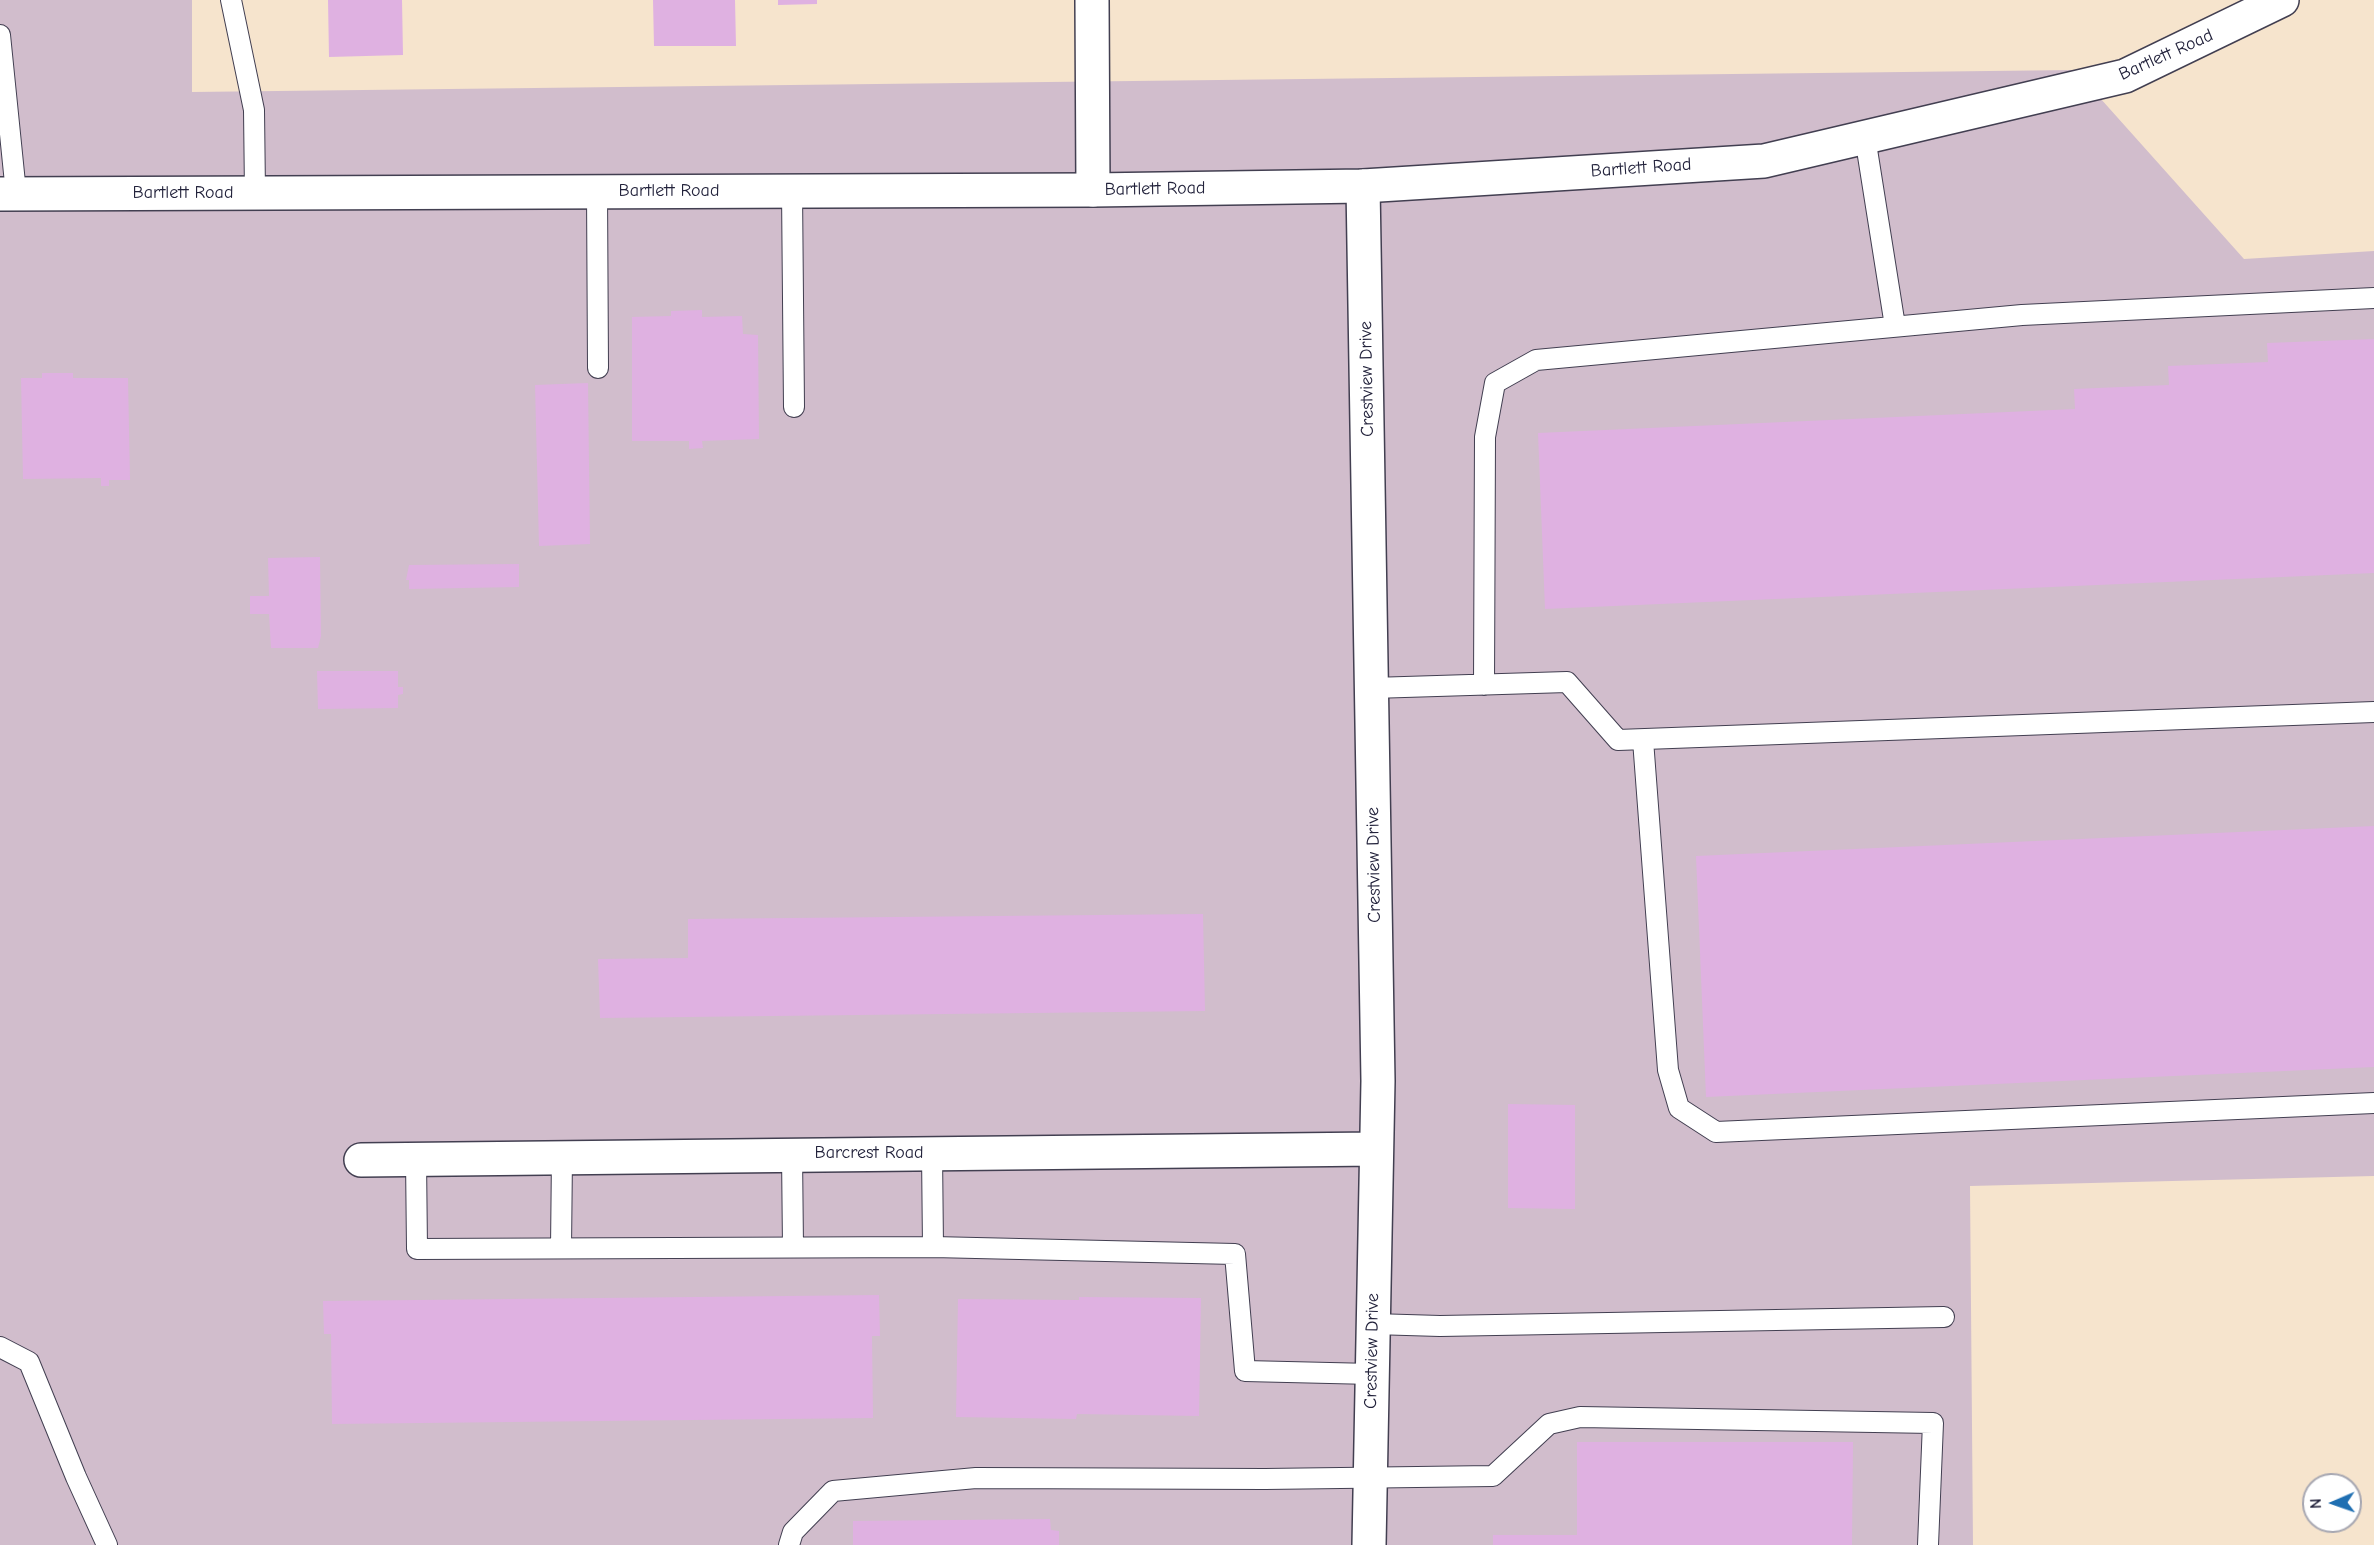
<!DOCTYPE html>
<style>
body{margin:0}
#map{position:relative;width:2374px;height:1545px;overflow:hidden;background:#f6e4cd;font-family:"Comic Neue",sans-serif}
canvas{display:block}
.north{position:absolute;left:2302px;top:1473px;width:60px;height:60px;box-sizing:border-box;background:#fff;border:2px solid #a7a7b1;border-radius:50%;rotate:268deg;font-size:16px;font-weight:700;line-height:24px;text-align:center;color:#22223b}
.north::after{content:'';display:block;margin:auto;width:21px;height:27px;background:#1f6fb2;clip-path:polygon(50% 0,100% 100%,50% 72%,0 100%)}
</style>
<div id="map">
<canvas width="2374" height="1545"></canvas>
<div class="north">N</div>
</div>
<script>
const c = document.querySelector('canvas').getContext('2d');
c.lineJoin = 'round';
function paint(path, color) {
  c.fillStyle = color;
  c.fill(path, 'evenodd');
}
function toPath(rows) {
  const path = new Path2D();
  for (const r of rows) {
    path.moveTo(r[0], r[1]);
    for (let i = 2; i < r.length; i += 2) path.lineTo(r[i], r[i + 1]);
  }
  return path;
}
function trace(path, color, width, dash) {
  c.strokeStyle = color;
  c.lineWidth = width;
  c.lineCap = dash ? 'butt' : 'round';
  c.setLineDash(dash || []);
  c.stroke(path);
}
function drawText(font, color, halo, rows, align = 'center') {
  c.font = font + ' "Comic Neue",sans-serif';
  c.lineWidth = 6;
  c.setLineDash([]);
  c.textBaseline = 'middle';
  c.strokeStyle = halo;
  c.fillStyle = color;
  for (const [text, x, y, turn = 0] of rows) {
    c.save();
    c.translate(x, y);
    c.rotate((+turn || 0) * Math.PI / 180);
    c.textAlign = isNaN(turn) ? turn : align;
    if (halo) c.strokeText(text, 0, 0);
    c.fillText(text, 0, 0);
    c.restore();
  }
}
paint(toPath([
 [0,0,192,0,192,92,2075,70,2244,259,2374,251,2374,1176,1970,1186,1973,1545,0,1545]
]), '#d1bdcc');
paint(toPath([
 [328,0,402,0,403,55,329,57],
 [653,0,735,0,736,46,654,46],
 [778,0,817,0,817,4,778,5],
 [702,310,702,317,742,316,743,334,758,335,759,439,702,441,703,448,689,449,689,441,632,441,632,317,671,316,671,311],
 [2374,339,2374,573,1545,609,1538,433,2075,409,2074,389,2169,385,2168,366,2268,362,2267,343],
 [42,373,73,373,73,378,128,378,130,480,109,480,109,486,101,486,101,478,23,479,21,378,42,378],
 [588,383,590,544,539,546,535,385],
 [320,557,321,636,318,648,271,648,269,614,250,614,250,596,269,596,268,558],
 [519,564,519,587,409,589,409,580,406,580,409,565],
 [317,671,398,671,398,687,403,687,403,694,398,695,398,708,318,709],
 [2374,826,2374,1067,1706,1097,1696,856],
 [1203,914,1205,1011,600,1018,598,959,688,958,688,919],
 [1508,1104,1575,1105,1575,1209,1508,1208],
 [879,1295,880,1336,872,1336,873,1418,332,1424,331,1334,324,1334,323,1301],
 [1079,1297,1201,1298,1199,1416,1077,1414,1076,1419,956,1417,958,1299,1079,1300],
 [1577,1442,1853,1442,1852,1545,1493,1545,1493,1535,1577,1535],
 [1050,1519,1051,1530,1059,1531,1059,1545,853,1545,853,1521]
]), '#dfb1e1');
const service = toPath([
 [231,0,254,110,255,193],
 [0,35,16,193],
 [1865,137,1895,326],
 [597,191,598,368],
 [792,191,794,407],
 [1484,685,1485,437,1495,383,1536,360,2022,315,2374,298],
 [1372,688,1567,682,1618,740,2374,712],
 [1643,740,1668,1070,1679,1108,1716,1132,2374,1103],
 [792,1154,793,1247],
 [416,1159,417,1249,933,1247,932,1153],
 [933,1247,1235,1254,1245,1371,1372,1374],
 [561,1248,562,1156],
 [1373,1324,1440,1326,1944,1317],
 [0,1347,29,1362,76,1477,107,1545],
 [789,1545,793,1532,833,1491,976,1478,1265,1479,1493,1476,1549,1424,1580,1417,1933,1423,1928,1545]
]);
const minor = toPath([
 [1092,0,1093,190],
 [1363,186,1378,1081,1369,1545],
 [361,1160,1376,1149]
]);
const secondary = toPath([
 [0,194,1093,190,1363,186,1764,161,2125,76,2282,0]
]);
trace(service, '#423f51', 22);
trace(minor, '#423f51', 36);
trace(secondary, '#423f51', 36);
trace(service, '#fff', 20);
trace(minor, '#fff', 33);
trace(secondary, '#fff', 33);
drawText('18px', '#22223b', '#fff', [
 ["Bartlett Road",2166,55,-24],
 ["Bartlett Road",1641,168,-4],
 ["Bartlett Road",1155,189,-1],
 ["Bartlett Road",669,191],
 ["Bartlett Road",183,193],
 ["Crestview Drive",1367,379,-91],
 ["Crestview Drive",1374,865,-91],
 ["Barcrest Road",869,1153],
 ["Crestview Drive",1372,1351,-89]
]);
</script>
